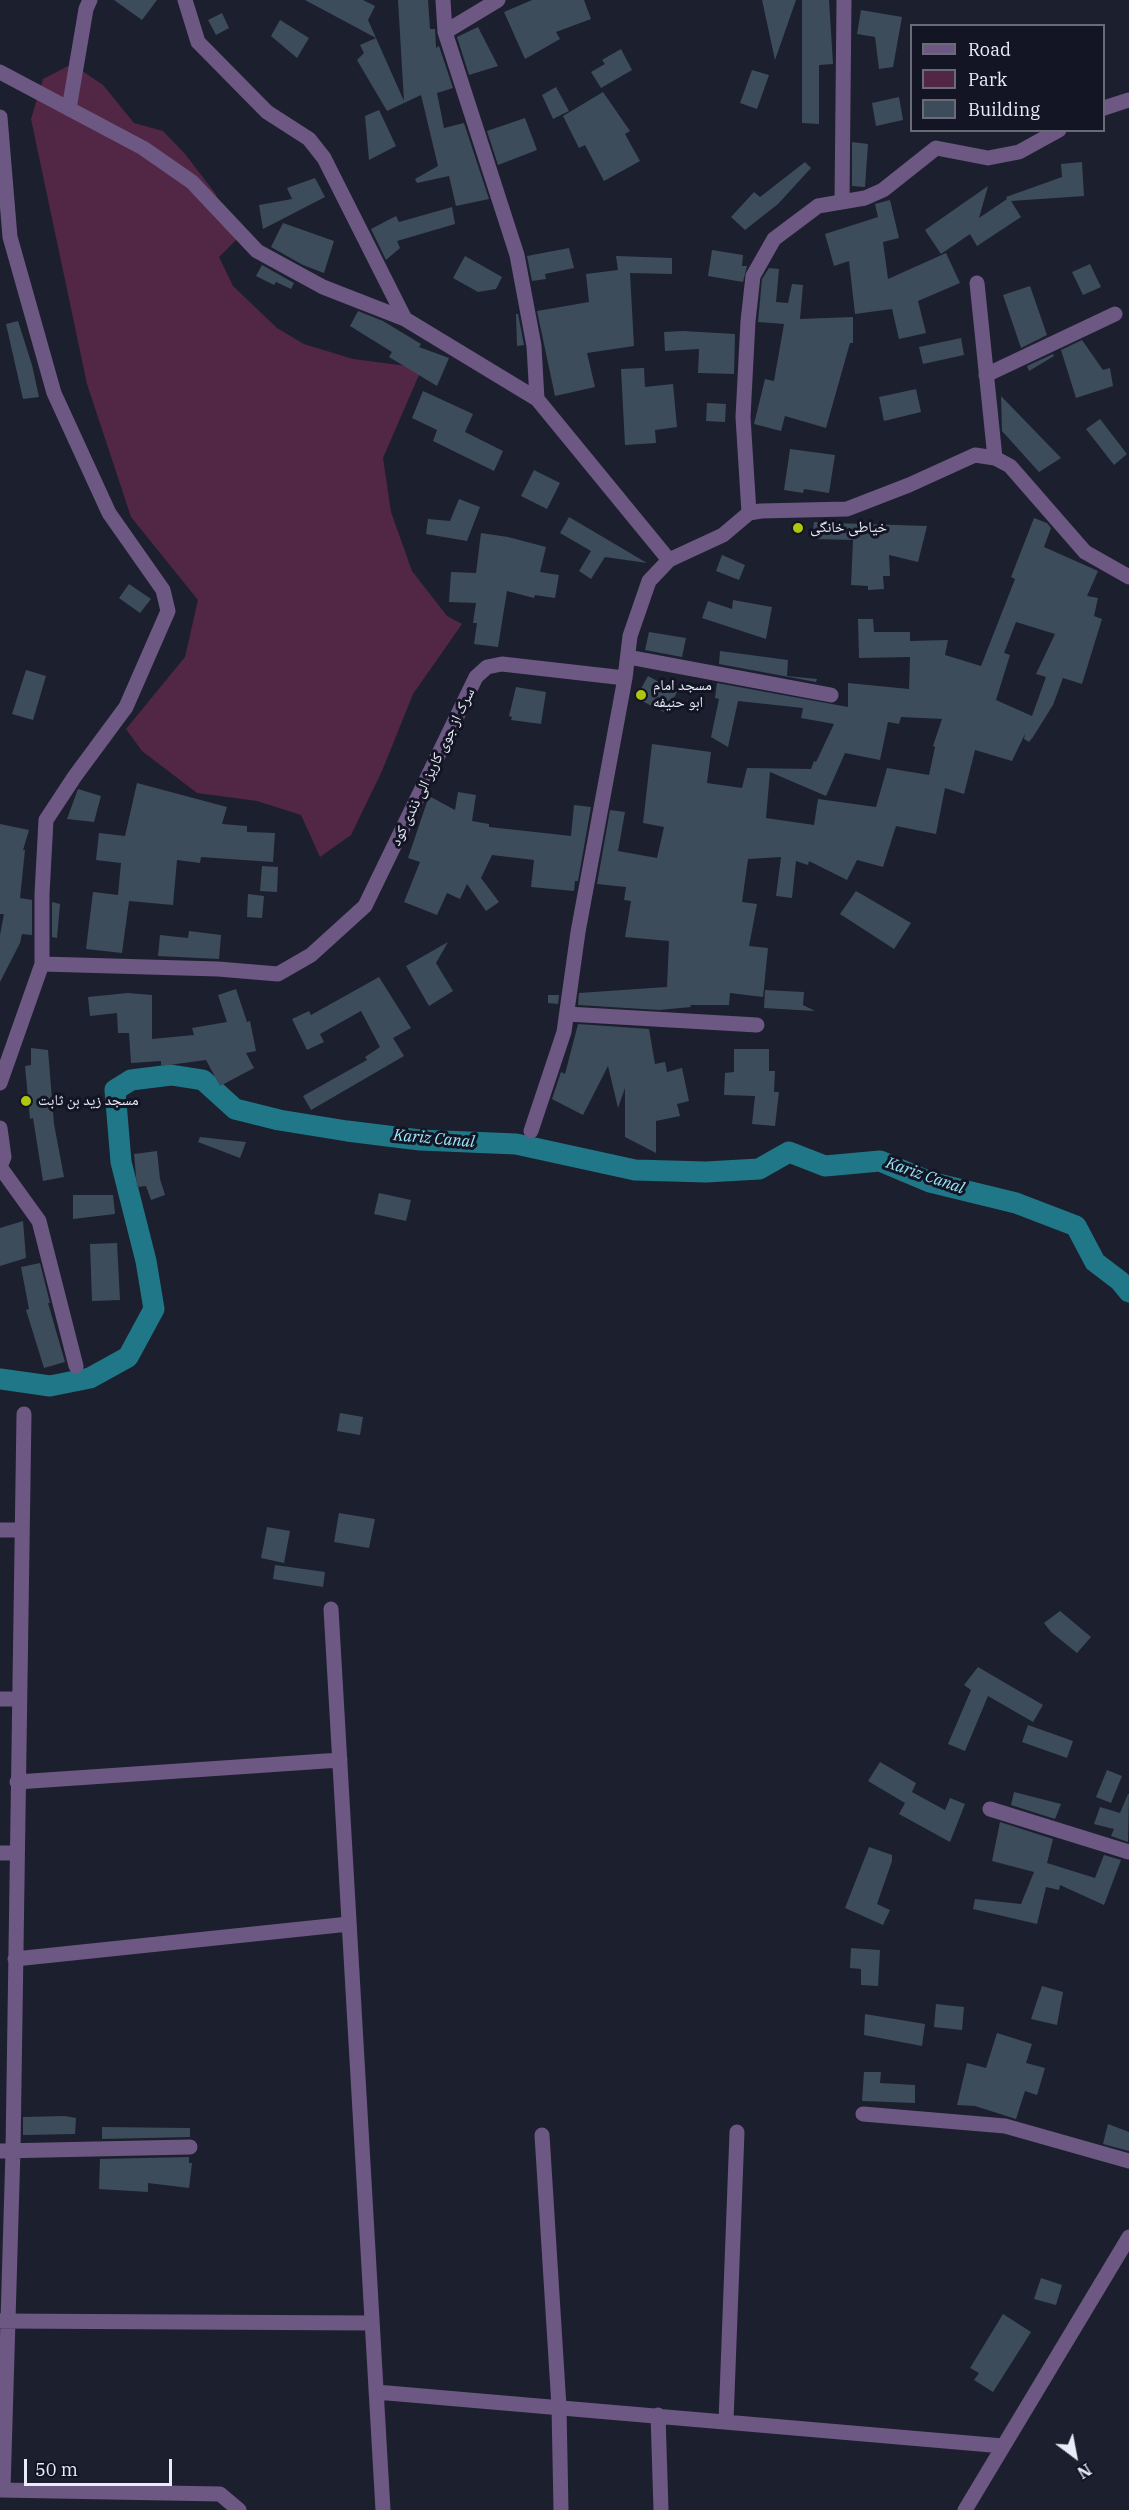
<!DOCTYPE html>
<meta charset="utf-8">
<style>
body{margin:0}
#map{position:relative;width:1129px;height:2510px;overflow:hidden;background:#1c1f2e;font-family:"IBM Plex Serif",serif}
canvas{display:block}
.legend{position:absolute;left:910px;top:24px;width:195px;height:108px;box-sizing:border-box;background:#131524;border:2px solid #696b78;margin:0;padding:8px 10px;list-style:none;font-size:18px;color:#eaecf7}
.legend li{display:flex;align-items:center;gap:12px;height:30px}
.legend b{width:30px;border:2px solid #696b78}
.north{position:absolute;left:1045px;top:2426px;width:60px;height:60px;-webkit-text-stroke:4px #131524;paint-order:stroke;rotate:148deg;font-size:16px;font-weight:700;line-height:24px;text-align:center;color:#eaecf7}
.north::after{content:'';display:block;margin:auto;width:21px;height:27px;background:#eaecf7;clip-path:polygon(50% 0,100% 100%,50% 72%,0 100%)}
.scale{position:absolute;left:24px;top:2459px;width:148px;height:27px;box-sizing:border-box;border:3px solid #eaecf7;border-top:0;padding-left:8px;font-size:18px;line-height:21px;white-space:nowrap;color:#eaecf7;-webkit-text-stroke:4px #131524;paint-order:stroke}
</style>
<div id="map">
<canvas width="1129" height="2510"></canvas>
<ul class="legend">
<li><b style="height:8px;background:#6d5783"></b>Road</li>
<li><b style="height:16px;background:#512745"></b>Park</li>
<li><b style="height:16px;background:#3d4c5a"></b>Building</li>
</ul>
<div class="north">N</div>
<div class="scale">50 m</div>
</div>
<script>
const c = document.querySelector('canvas').getContext('2d');
c.lineJoin = 'round';
function paint(path, color) {
  c.fillStyle = color;
  c.fill(path, 'evenodd');
}
function toPath(rows) {
  const path = new Path2D();
  for (const r of rows) {
    path.moveTo(r[0], r[1]);
    for (let i = 2; i < r.length; i += 2) path.lineTo(r[i], r[i + 1]);
  }
  return path;
}
function trace(path, color, width, dash) {
  c.strokeStyle = color;
  c.lineWidth = width;
  c.lineCap = dash ? 'butt' : 'round';
  c.setLineDash(dash || []);
  c.stroke(path);
}
function drawText(font, color, halo, rows, align = 'center') {
  c.font = font + ' "IBM Plex Serif","Noto Naskh Arabic",serif';
  c.lineWidth = 6;
  c.setLineDash([]);
  c.textBaseline = 'middle';
  c.strokeStyle = halo;
  c.fillStyle = color;
  for (const [text, x, y, turn = 0] of rows) {
    c.save();
    c.translate(x, y);
    c.rotate((+turn || 0) * Math.PI / 180);
    c.textAlign = isNaN(turn) ? turn : align;
    if (halo) c.strokeText(text, 0, 0);
    c.fillText(text, 0, 0);
    c.restore();
  }
}
paint(toPath([
 [72,64,103,85,134,123,163,131,185,154,215,193,238,238,219,257,233,286,277,328,304,344,353,359,422,368,383,458,391,512,412,571,447,616,462,624,413,694,382,771,351,835,320,857,301,815,257,801,197,793,142,751,126,729,185,657,198,600,131,517,87,384,31,119,43,79]
]), '#512745');
trace(toPath([
 [0,1379,50,1386,90,1378,128,1357,154,1309,146,1261,121,1162,115,1090,131,1080,171,1075,203,1080,235,1109,279,1120,347,1131,420,1140,516,1144,635,1170,706,1172,759,1169,789,1152,825,1166,880,1161,930,1182,1016,1203,1076,1226,1095,1262,1120,1281,1129,1292]
]), '#207787', 21);
paint(toPath([
 [114,0,157,0,142,20],
 [305,0,363,0,375,6,368,20,404,101,398,0,428,0,430,29,435,29,436,48,439,46,453,88,437,93,444,128,464,123,489,199,456,206,449,176,417,183,415,179,438,166,421,95,387,111,357,60,364,53,360,45,376,38],
 [532,0,584,0,591,19,556,32,560,39,525,59,504,12],
 [762,0,796,0,775,60,764,9],
 [802,0,829,0,833,64,819,65,819,124,802,123],
 [861,10,902,17,893,67,879,69,875,37,857,34],
 [222,13,229,28,216,35,208,20],
 [280,20,309,38,297,58,271,36],
 [478,27,498,66,469,75,457,37],
 [621,49,632,70,601,88,591,72,605,64,602,60],
 [752,70,769,75,757,109,740,103],
 [556,87,569,111,553,119,542,95],
 [603,92,630,131,625,134,640,161,604,181,585,145,579,148,563,116],
 [899,97,903,120,876,126,872,103],
 [379,110,396,146,369,160,365,116],
 [525,118,537,150,498,165,487,131],
 [852,142,868,144,865,187,852,186],
 [805,162,811,168,778,204,745,230,731,217,754,192,760,197],
 [1082,162,1084,196,1011,201,1021,217,977,246,970,234,941,254,925,230,988,186,979,218,1007,199,1006,197,1062,177,1061,164],
 [315,178,325,197,263,229,259,205,292,199,287,188],
 [890,200,899,238,883,242,888,279,946,253,960,283,918,301,926,333,899,339,892,309,855,314,849,261,834,266,825,234,878,217,875,204],
 [452,207,455,224,397,241,400,248,386,260,371,229,396,216,399,222],
 [283,223,334,241,324,273,303,265,271,247],
 [569,248,574,268,545,274,546,279,532,281,527,256],
 [712,250,743,255,742,266,747,266,743,282,708,276],
 [465,256,502,277,496,289,478,292,453,278],
 [616,256,672,258,672,274,630,273,634,346,587,353,595,387,555,396,537,311,589,302,586,274,618,270],
 [1090,264,1101,287,1083,295,1072,272],
 [262,265,294,283,291,289,276,282,274,285,256,276],
 [769,268,779,269,776,302,788,303,792,284,803,285,800,319,853,317,853,343,850,343,826,428,785,416,781,431,754,424,765,379,774,381,784,324,758,322,762,279],
 [1030,286,1047,335,1021,348,1003,295],
 [358,311,383,321,421,344,419,347,449,358,437,386,389,357,392,352,350,326],
 [516,314,518,314,524,345,517,346],
 [18,321,32,365,39,397,23,399,6,324],
 [683,331,735,334,734,374,698,373,699,349,665,351,664,332],
 [961,338,964,355,923,364,919,347],
 [1082,340,1103,370,1110,368,1113,386,1076,398,1061,350],
 [1053,354,1054,356,1029,371,1027,366],
 [644,368,645,387,673,384,677,427,655,430,656,443,625,445,621,369],
 [916,389,921,412,884,421,879,397],
 [423,391,473,414,465,432,503,451,494,471,433,441,437,430,412,418],
 [1001,396,1061,458,1039,472,1002,431],
 [707,403,726,404,725,422,706,421],
 [1100,419,1127,454,1114,465,1086,429],
 [790,449,835,455,829,493,804,489,803,493,784,490],
 [534,470,560,483,547,509,521,496],
 [459,499,480,507,467,541,426,534,428,519,450,521],
 [569,517,647,563,605,557,591,579,579,571,591,551,560,533],
 [1034,518,1047,523,1051,528,1044,547,1098,571,1087,596,1098,598,1094,616,1102,619,1082,684,1063,678,1053,705,1033,737,1029,742,1024,739,1025,734,1012,761,975,750,964,794,945,788,936,834,896,826,883,867,857,860,847,880,809,861,808,865,796,861,792,898,776,896,781,857,748,859,742,902,757,904,749,946,768,948,763,997,730,993,729,1005,690,1005,691,1007,659,1010,578,1005,579,993,667,987,669,941,625,937,631,901,624,900,626,887,597,884,610,810,625,812,618,851,657,858,664,827,643,823,652,744,711,752,707,783,742,788,747,768,811,769,814,761,816,762,834,724,801,718,803,708,738,701,728,747,711,737,719,699,715,698,717,683,848,707,848,683,909,689,910,657,859,658,858,619,873,619,874,632,910,632,910,641,948,640,945,655,981,666,1015,579,1011,577],
 [1016,622,1055,634,1036,674,1046,677,1032,716,996,700,1010,655,1004,653],
 [901,717,942,719,933,746,935,747,929,775,887,768,876,807,818,799,814,825,766,818,770,772,826,796,845,753,880,760,888,722,899,724],
 [814,522,834,523,927,526,918,562,889,555,890,576,883,576,884,589,868,590,868,586,851,585,853,540,812,539],
 [481,533,508,537,546,547,540,572,559,575,555,598,535,595,534,598,507,591,498,647,474,644,477,623,473,623,476,603,449,602,451,572,476,573],
 [722,555,745,565,739,580,716,571],
 [129,584,151,599,140,613,119,598],
 [733,600,772,607,766,639,702,618,708,601,732,609],
 [649,632,686,638,682,657,645,650],
 [720,651,788,660,787,676,817,679,816,682,719,664],
 [26,670,46,676,33,720,12,714],
 [648,676,677,692,666,713,636,698],
 [516,687,546,692,541,724,511,720,512,717,509,716],
 [137,783,227,807,222,824,247,826,247,832,275,833,273,862,201,857,200,863,177,860,173,905,129,901,122,953,86,949,93,892,118,895,121,863,96,860,99,833,125,836],
 [78,789,101,796,94,822,67,819],
 [458,792,476,795,472,821,489,824,489,827,544,833,571,836,574,805,591,807,578,881,575,881,574,891,531,887,534,860,492,855,481,878,499,902,486,911,467,884,460,899,447,893,437,915,404,902,420,862,408,858,429,796,455,810],
 [0,824,29,830,23,850,25,850,20,898,32,900,32,935,22,934,20,943,0,982,0,935,4,914,0,914],
 [262,866,278,867,277,892,260,891],
 [856,891,911,923,894,949,840,914],
 [248,894,264,896,262,918,247,917],
 [52,902,60,904,57,938,52,937],
 [189,931,221,935,219,959,158,956,160,935,188,938],
 [448,942,436,963,453,991,429,1006,406,966],
 [379,977,411,1028,393,1038,404,1056,311,1110,303,1096,367,1060,365,1057,380,1047,361,1011,320,1034,324,1042,307,1050,292,1019,309,1011,311,1015],
 [236,989,247,1022,250,1021,256,1051,246,1053,254,1068,220,1086,206,1060,161,1066,161,1061,131,1063,129,1033,118,1033,117,1013,90,1016,88,997,128,993,152,995,152,1039,194,1035,192,1028,227,1022,218,995],
 [765,990,804,992,803,1005,815,1011,764,1008],
 [548,995,559,995,558,1004,548,1003],
 [578,1024,649,1029,655,1064,665,1062,667,1072,682,1068,689,1101,677,1104,680,1116,656,1121,656,1153,625,1137,625,1088,618,1108,608,1066,583,1115,552,1099,561,1072,565,1074],
 [31,1048,48,1050,54,1124,64,1177,43,1181,33,1118,30,1119,25,1066,31,1065],
 [734,1049,769,1049,769,1071,775,1071,774,1092,779,1092,775,1126,752,1124,755,1096,724,1095,725,1073,734,1072],
 [200,1137,246,1142,240,1158,198,1142],
 [157,1151,160,1179,165,1195,151,1200,146,1186,137,1187,134,1154],
 [379,1193,411,1200,406,1221,374,1214],
 [73,1195,113,1195,115,1214,73,1219],
 [23,1221,26,1258,0,1266,0,1228],
 [117,1243,120,1300,92,1301,90,1244],
 [40,1263,50,1303,48,1303,65,1362,44,1368,26,1310,29,1309,21,1267],
 [340,1413,363,1417,360,1435,337,1431],
 [339,1513,375,1519,369,1548,334,1542],
 [267,1527,290,1531,284,1563,261,1558],
 [275,1565,325,1572,323,1587,273,1579],
 [1060,1611,1091,1637,1077,1653,1051,1632,1044,1623],
 [978,1667,1043,1705,1033,1722,988,1696,965,1751,948,1744,971,1690,964,1685],
 [1028,1725,1073,1741,1067,1758,1022,1742],
 [880,1762,916,1783,912,1792,945,1810,950,1798,965,1804,950,1842,899,1814,905,1803,868,1781],
 [1107,1770,1122,1776,1111,1803,1096,1797],
 [1014,1792,1061,1804,1055,1819,1011,1805],
 [1128,1794,1129,1794,1128,1842,1111,1836,1114,1829,1094,1824,1100,1807,1120,1813],
 [1000,1822,1053,1839,1047,1863,1095,1878,1104,1855,1121,1860,1104,1905,1060,1885,1059,1890,1046,1887,1037,1924,973,1909,975,1899,1021,1904,1034,1872,992,1861],
 [869,1847,892,1855,892,1861,877,1904,890,1910,883,1925,845,1908],
 [851,1948,880,1950,878,1986,861,1985,861,1969,850,1968],
 [1042,1986,1063,1992,1057,2025,1031,2019],
 [936,2004,964,2007,962,2030,934,2027],
 [865,2014,925,2024,922,2046,864,2035],
 [997,2033,1032,2044,1026,2063,1045,2068,1037,2095,1025,2091,1016,2119,975,2106,957,2105,967,2063,986,2068],
 [864,2072,881,2072,880,2083,915,2085,915,2103,862,2101],
 [65,2116,76,2118,75,2134,23,2135,23,2117],
 [1108,2124,1129,2132,1129,2151,1103,2144],
 [102,2127,190,2128,190,2137,102,2139],
 [189,2157,189,2163,192,2163,189,2188,148,2183,148,2192,99,2189,100,2159],
 [1041,2278,1062,2285,1056,2305,1034,2299],
 [1003,2314,1031,2332,993,2392,974,2380,979,2373,970,2368]
]), '#3d4c5a');
trace(toPath([
 [185,0,198,42,267,112,309,139,324,158,405,319],
 [443,0,445,32,517,255,534,346,537,399],
 [445,32,498,0],
 [0,72,143,148,192,182,257,251,323,287,405,319,537,399,669,560],
 [1104,108,1129,100],
 [69,109,86,9,90,0],
 [0,117,10,237,54,393,109,513,163,590,168,611,126,707,75,776,46,820,42,894,42,964],
 [842,202,844,0],
 [977,283,995,458],
 [986,375,1115,314],
 [749,513,743,417,748,321,753,276,774,239,818,206,865,198,883,190,936,148,988,158,1019,152,1059,130],
 [628,657,831,695],
 [567,1014,757,1025],
 [0,1083,42,964,218,969,278,974,311,955,365,906,476,677,487,667,502,664,625,678,630,636,649,581,669,560,723,535,749,513,761,511,847,509,909,485,975,455,995,458,1010,466,1085,552,1129,577],
 [0,1128,4,1157,0,1167,39,1221,76,1366],
 [531,1131,564,1032,578,932,625,678],
 [0,1530,21,1530],
 [331,1609,383,2510],
 [0,1699,18,1699],
 [17,1782,340,1760],
 [990,1809,1129,1852],
 [0,1853,16,1853],
 [15,1959,349,1924],
 [863,2114,1005,2126,1129,2161],
 [542,2135,559,2407,561,2510],
 [0,2151,190,2147],
 [0,2321,372,2323],
 [376,2392,1003,2446],
 [658,2415,661,2510],
 [726,2421,737,2132],
 [0,2490,220,2494,239,2510],
 [3,2490,13,2150,24,1414],
 [965,2510,1129,2237]
]), '#6d5783', 15);
for (const [x, y, r, color] of [
 [798,528,6,"#aec60c"],
 [641,695,6,"#aec60c"],
 [26,1101,6,"#aec60c"]
]) {
  const dot = new Path2D();
  dot.arc(x, y, r, 0, 2 * Math.PI);
  c.fillStyle = color;
  c.fill(dot);
  trace(dot, '#131524', 2);
}
drawText('15px', '#eaecf7', '#131524', [
 ["خیاطی خانگی",810,528],
 ["مسجد امام",653,686],
 ["ابو حنیفه",653,703],
 ["مسجد زید بن ثابت",38,1101]
], 'left');
drawText('15px', '#eaecf7', '#131524', [
 ["سرک از جوی کاریز الی ذندی کود",433,767,-64]
]);
drawText('italic 16px', '#9be9fa', '#131524', [
 ["Kariz Canal",434,1139,5],
 ["Kariz Canal",925,1176,19]
]);
</script>
